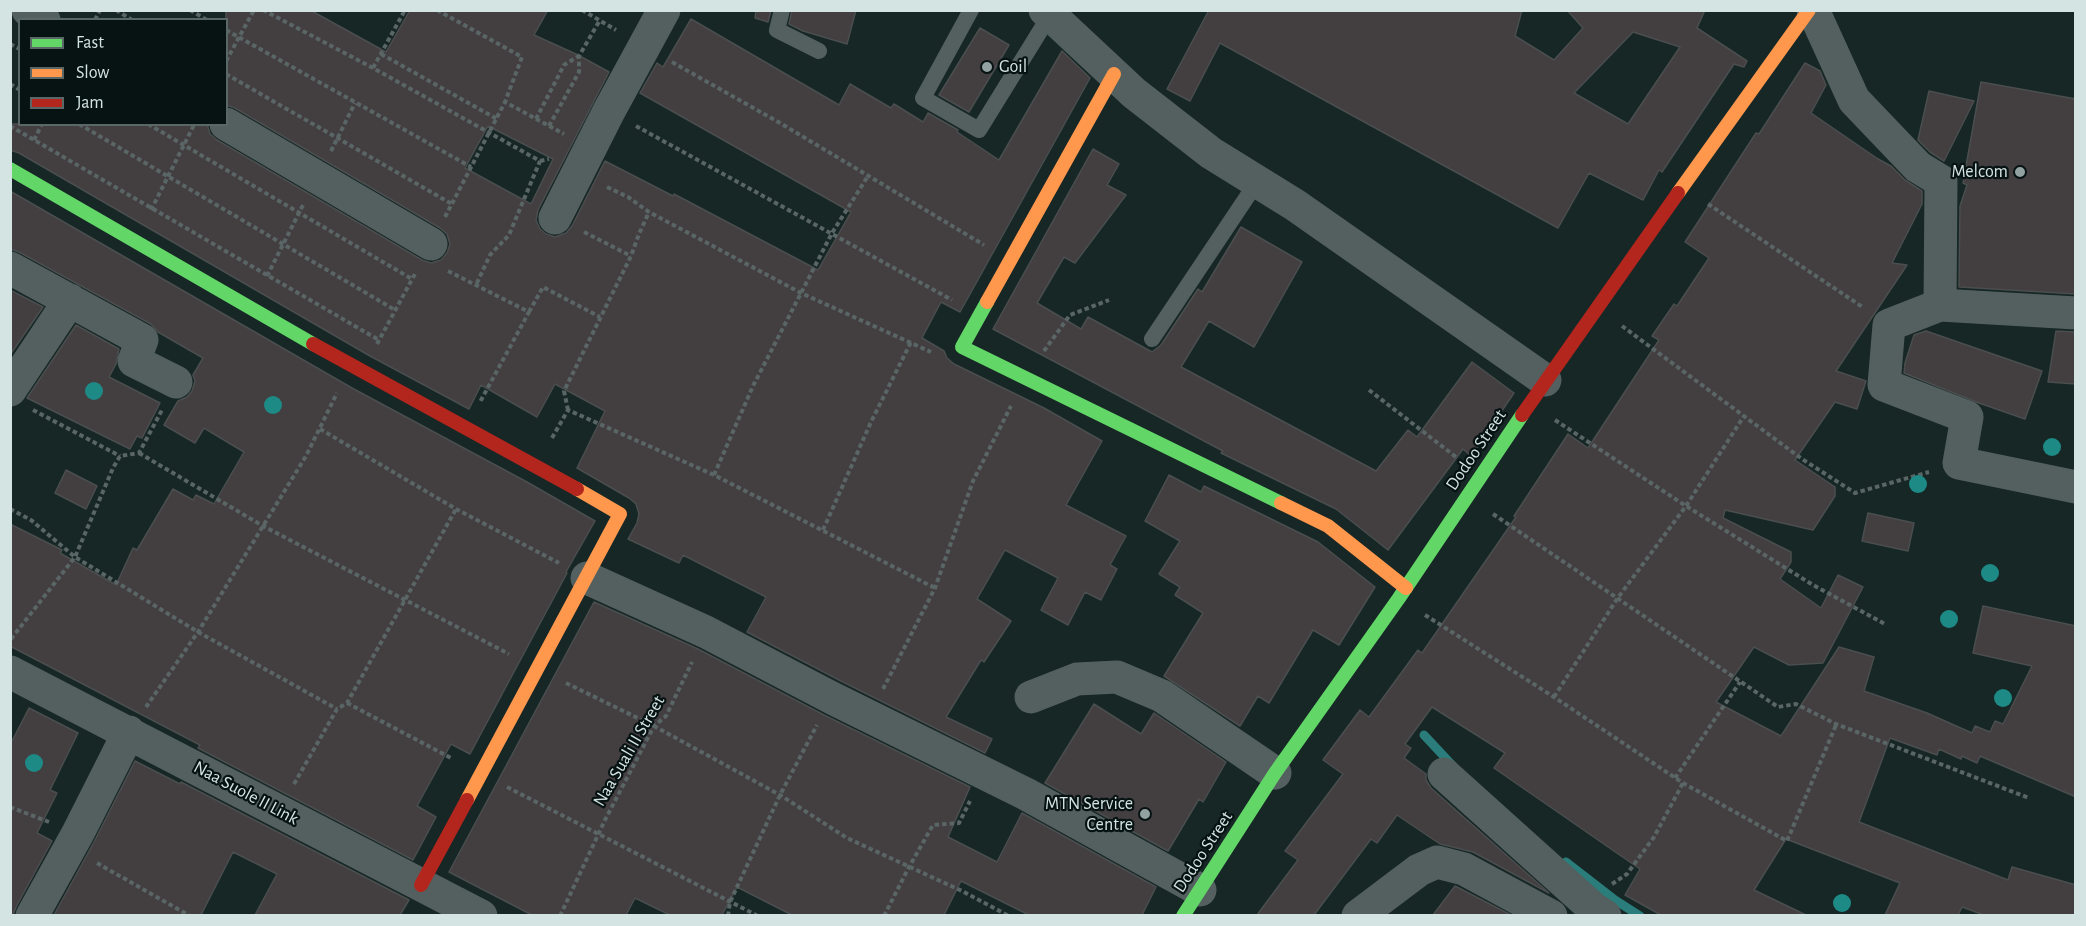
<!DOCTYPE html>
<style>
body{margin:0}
#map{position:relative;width:2086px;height:926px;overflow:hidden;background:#162726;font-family:"Alegreya Sans",sans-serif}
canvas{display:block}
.frame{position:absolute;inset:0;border:12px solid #d4e4e3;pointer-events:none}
.legend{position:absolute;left:18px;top:18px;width:210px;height:108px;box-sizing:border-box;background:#071312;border:2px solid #596766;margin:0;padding:8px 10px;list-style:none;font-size:18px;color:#d4e4e3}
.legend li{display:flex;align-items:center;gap:12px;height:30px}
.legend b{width:30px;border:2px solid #596766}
</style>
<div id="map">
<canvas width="2086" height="926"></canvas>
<div class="frame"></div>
<ul class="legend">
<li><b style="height:8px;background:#63d668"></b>Fast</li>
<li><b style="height:8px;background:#ff974d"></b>Slow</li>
<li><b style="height:8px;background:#b3261e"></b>Jam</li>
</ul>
</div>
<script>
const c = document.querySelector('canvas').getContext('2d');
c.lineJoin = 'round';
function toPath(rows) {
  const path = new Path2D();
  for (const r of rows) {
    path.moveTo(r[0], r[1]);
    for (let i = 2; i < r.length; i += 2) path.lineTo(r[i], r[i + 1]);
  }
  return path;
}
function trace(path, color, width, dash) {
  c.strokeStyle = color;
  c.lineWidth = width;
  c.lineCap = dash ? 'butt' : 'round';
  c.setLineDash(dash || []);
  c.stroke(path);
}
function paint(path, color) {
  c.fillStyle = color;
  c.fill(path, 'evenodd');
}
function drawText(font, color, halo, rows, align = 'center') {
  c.font = font + ' "Alegreya Sans",sans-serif';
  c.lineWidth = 4.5;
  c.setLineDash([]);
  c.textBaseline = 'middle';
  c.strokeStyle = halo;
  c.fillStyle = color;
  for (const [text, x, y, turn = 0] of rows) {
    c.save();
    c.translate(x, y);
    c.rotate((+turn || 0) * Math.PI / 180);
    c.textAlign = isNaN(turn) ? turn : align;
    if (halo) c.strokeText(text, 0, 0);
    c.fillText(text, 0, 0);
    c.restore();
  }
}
trace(toPath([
 [1424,735,1453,766],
 [1566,862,1615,900,1640,916]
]), '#2a7d7a', 9);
const building = toPath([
 [226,10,310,10,386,52,410,10,548,10,534,35,578,55,609,72,538,210,536,220,540,229,546,234,555,237,566,233,572,226,605,161,673,196,674,194,818,270,851,212,640,93,657,63,663,67,691,19,839,105,850,84,891,108,894,104,923,122,928,113,958,130,957,132,999,160,1062,51,1090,78,960,312,941,302,922,338,944,351,947,358,954,364,1044,408,1102,441,1066,505,1126,536,1110,565,1117,569,1101,600,1085,592,1068,625,1041,610,1058,578,1005,550,977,599,1011,621,984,662,981,660,946,717,992,739,985,753,841,681,747,632,766,597,683,555,679,563,628,539,637,523,639,514,636,504,629,498,577,468,605,411,555,384,537,417,481,385,469,409,370,356,19,153,10,150,10,124,207,124,210,134,217,140,422,260,431,263,441,260,447,253,450,244,447,234,440,228,235,108,226,105,226,10],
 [488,126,553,159,531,204,465,168,488,126],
 [756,10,771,10,768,22,755,18,756,10],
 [792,10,856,10,847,44,803,31,789,24,792,10],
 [1209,10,1522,10,1515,36,1554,60,1583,28,1567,10,1705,10,1697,28,1747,61,1744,67,1734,64,1662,172,1659,170,1643,200,1589,173,1558,228,1220,43,1190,101,1167,89,1209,10],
 [1633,32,1680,47,1628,124,1574,93,1633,32],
 [980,28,1009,45,969,112,939,95,980,28],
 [1805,63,1820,71,1826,85,1811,113,1878,159,1891,166,1905,180,1922,191,1922,204,1892,263,1907,265,1836,371,1866,381,1857,409,1835,402,1795,460,1835,487,1835,496,1813,530,1725,510,1723,518,1791,552,1791,562,1780,579,1821,608,1838,575,1863,587,1823,663,1789,665,1754,647,1716,702,1781,736,1839,647,1874,657,1864,691,1927,713,1972,733,1975,726,1990,732,1995,721,2003,724,2032,666,1973,653,1983,606,2076,626,2076,797,1980,756,1977,763,1962,756,1961,759,1939,749,1937,755,1890,738,1859,822,2008,880,2012,867,2076,885,2076,915,1984,915,1962,907,1958,915,1885,915,1900,883,1786,839,1754,890,1806,915,1661,915,1625,895,1640,869,1494,768,1505,753,1432,707,1405,744,1411,748,1404,758,1426,774,1426,780,1431,788,1549,893,1473,852,1440,844,1397,815,1377,843,1371,839,1314,915,1257,915,1298,860,1285,851,1343,774,1323,760,1360,710,1369,717,1418,650,1422,653,1516,517,1514,516,1568,434,1588,448,1659,340,1652,336,1674,304,1677,306,1709,258,1685,242,1756,133,1759,134,1805,63],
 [1981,82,2076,99,2076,294,1959,287,1960,206,1967,185,1963,183,1981,82],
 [1929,91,1974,101,1944,161,1930,152,1918,140,1929,91],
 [1093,149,1119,164,1107,185,1126,195,1075,263,1064,257,1037,303,1081,329,1088,317,1152,352,1161,345,1198,289,1202,292,1241,227,1302,262,1254,347,1209,321,1181,367,1376,471,1408,430,1417,437,1472,362,1514,393,1471,456,1463,449,1388,550,1336,509,1221,453,1223,451,993,329,1093,149],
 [10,191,352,388,527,482,595,521,566,572,567,573,470,754,451,744,417,806,436,817,413,860,198,748,200,745,10,646,10,524,62,550,60,553,116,585,133,548,137,550,173,489,193,500,196,495,214,504,244,452,204,428,195,443,164,425,178,401,187,397,192,391,195,381,193,375,203,358,158,332,151,324,19,252,10,249,10,191],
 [10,290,43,307,10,355,10,290],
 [76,325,119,349,116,364,109,377,160,403,142,438,137,436,130,449,27,398,76,325],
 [1926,331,2042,371,2025,419,1979,403,1904,373,1905,363,1914,335,1926,331],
 [2056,331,2076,332,2076,384,2048,382,2056,331],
 [66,470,97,486,86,509,55,493,66,470],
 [1169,475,1201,492,1204,486,1318,542,1375,587,1339,645,1313,630,1269,703,1258,696,1240,726,1164,676,1203,613,1175,595,1180,587,1159,574,1180,541,1145,521,1169,475],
 [1868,513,1914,523,1908,551,1862,541,1868,513],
 [594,602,698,649,824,715,970,787,948,837,997,862,1022,813,1156,887,1142,915,1029,915,961,881,944,915,792,915,737,887,722,915,670,915,635,898,626,915,532,915,449,872,594,602],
 [1094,704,1141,734,1154,713,1226,762,1203,802,1199,799,1168,851,1045,783,1094,704],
 [29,708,78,733,50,790,57,793,37,833,52,841,16,907,13,915,10,915,10,745,29,708],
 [135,761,180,784,181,782,409,900,400,915,255,915,277,874,233,852,201,915,54,915,94,842,135,761],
 [1455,886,1457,887,1511,915,1433,915,1455,886]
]);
paint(building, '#433e40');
trace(building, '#4b4e4e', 1.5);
trace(toPath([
 [116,10,132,20],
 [190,10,207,20],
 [263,10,373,68,540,161,509,235,490,255,476,285],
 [437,10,522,57,505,102],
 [582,10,616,30],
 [95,20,100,10],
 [226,30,471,167],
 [10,44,20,49],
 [381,54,497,119],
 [226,61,254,10],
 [672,62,780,123,984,245],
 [373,68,405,10],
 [226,74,452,204],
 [10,84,20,90],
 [536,119,564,65,579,56],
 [79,124,395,310],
 [148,124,412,279],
 [10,126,379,340],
 [549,126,579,72,579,56,600,20],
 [636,126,952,300],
 [34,140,42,124],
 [331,151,355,103],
 [540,161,549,159],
 [607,187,628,197,649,212,801,293,931,352],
 [1708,204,1864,308],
 [151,210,194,125],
 [445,217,505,102,564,134],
 [584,232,631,256],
 [448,271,529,312,480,402],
 [267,276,303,205],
 [529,312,543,287,600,317],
 [1622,326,1802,459,1855,493,1929,472],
 [377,344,416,272],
 [1044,351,1070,315,1109,300],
 [1369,390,1456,457],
 [33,410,120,456],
 [568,410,564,391,631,256,639,234,649,212],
 [1555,420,1686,506,1813,585,1885,624],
 [320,429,456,509,559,563],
 [552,438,568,410,714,475,935,588],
 [139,453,263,526,509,654],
 [714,475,753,386,832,233,868,176],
 [10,509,31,520,75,557,198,632,337,709],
 [1493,514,1778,707,1796,704,1836,724,2029,798],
 [823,530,871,422,911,342],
 [1425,615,1554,697,1683,783,1787,841,1836,725],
 [11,639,75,557,113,468,120,456,139,453,162,410],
 [566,683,654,726,780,795,847,838,962,891,1009,916],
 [883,689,935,588,973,481,1011,406],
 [1554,697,1617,599,1686,506,1744,416],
 [347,703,453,759],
 [146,707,198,632,306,456,337,393],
 [1675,778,1740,682],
 [294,784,337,709,347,703,456,509],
 [507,787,758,916],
 [10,807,49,822],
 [97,863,190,916],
 [1612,884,1627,874,1654,837,1683,783],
 [560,916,605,820,654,726,666,716,692,662],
 [728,916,730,902,780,795,817,725],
 [884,916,909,867,933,825,959,823,970,801]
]), '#5a6565', 4, [4.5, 3]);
trace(toPath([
 [782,10,777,30,819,51],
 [971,10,923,98,979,130,1050,15],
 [1152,339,1257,182]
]), '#53605f', 16);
trace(toPath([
 [28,10,44,20],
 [1045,10,1134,93,1211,153,1295,205,1545,380],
 [1813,10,1854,100,1918,167,1941,181,1940,305,2076,313],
 [226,124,431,244],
 [555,218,609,111,664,10],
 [10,268,142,340,134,361,176,382],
 [1940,305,1889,325,1884,385,1967,417,1959,463,2076,487],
 [10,390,70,300],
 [587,578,706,632,832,698,1026,794,1200,890],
 [10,672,481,916],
 [1031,697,1077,679,1117,677,1162,696,1275,773],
 [1444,774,1594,909,1605,916],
 [32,916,78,833,129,732],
 [1358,916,1419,870,1437,862,1464,869,1551,916]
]), '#53605f', 33);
trace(toPath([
 [10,169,313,344],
 [987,302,962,347,1281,503],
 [1183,916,1275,773,1399,598,1522,415]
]), '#63d668', 14);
trace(toPath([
 [1678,193,1809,10],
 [987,302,1114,74],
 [1281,503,1328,526,1406,588],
 [467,800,620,514,577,489]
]), '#ff974d', 14);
trace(toPath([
 [313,344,577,489],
 [1522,415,1678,193],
 [421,885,467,800]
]), '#b3261e', 14);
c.fillStyle = '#1e8a86';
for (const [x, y] of [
 [94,391],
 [273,405],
 [2052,447],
 [1918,484],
 [1990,573],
 [1949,619],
 [2003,698],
 [34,763],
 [1842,903]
]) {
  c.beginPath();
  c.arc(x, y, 9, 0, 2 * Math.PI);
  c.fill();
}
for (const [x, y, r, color] of [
 [987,67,6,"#92a2a1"],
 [2020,172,6,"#92a2a1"],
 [1145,814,6,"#92a2a1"]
]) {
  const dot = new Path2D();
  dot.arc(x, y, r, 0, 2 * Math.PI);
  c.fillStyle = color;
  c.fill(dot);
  trace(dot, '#071312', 2);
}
drawText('18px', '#d4e4e3', '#071312', [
 ["Goil",999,67,"left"],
 ["Melcom",2008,172],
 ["MTN Service",1133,804],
 ["Centre",1133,825]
], 'right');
drawText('18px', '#d4e4e3', '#071312', [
 ["Dodoo Street",1476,450,-56],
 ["Naa Suali II Street",629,751,-60],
 ["Naa Suole II Link",246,793,28],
 ["Dodoo Street",1203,852,-57]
]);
</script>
